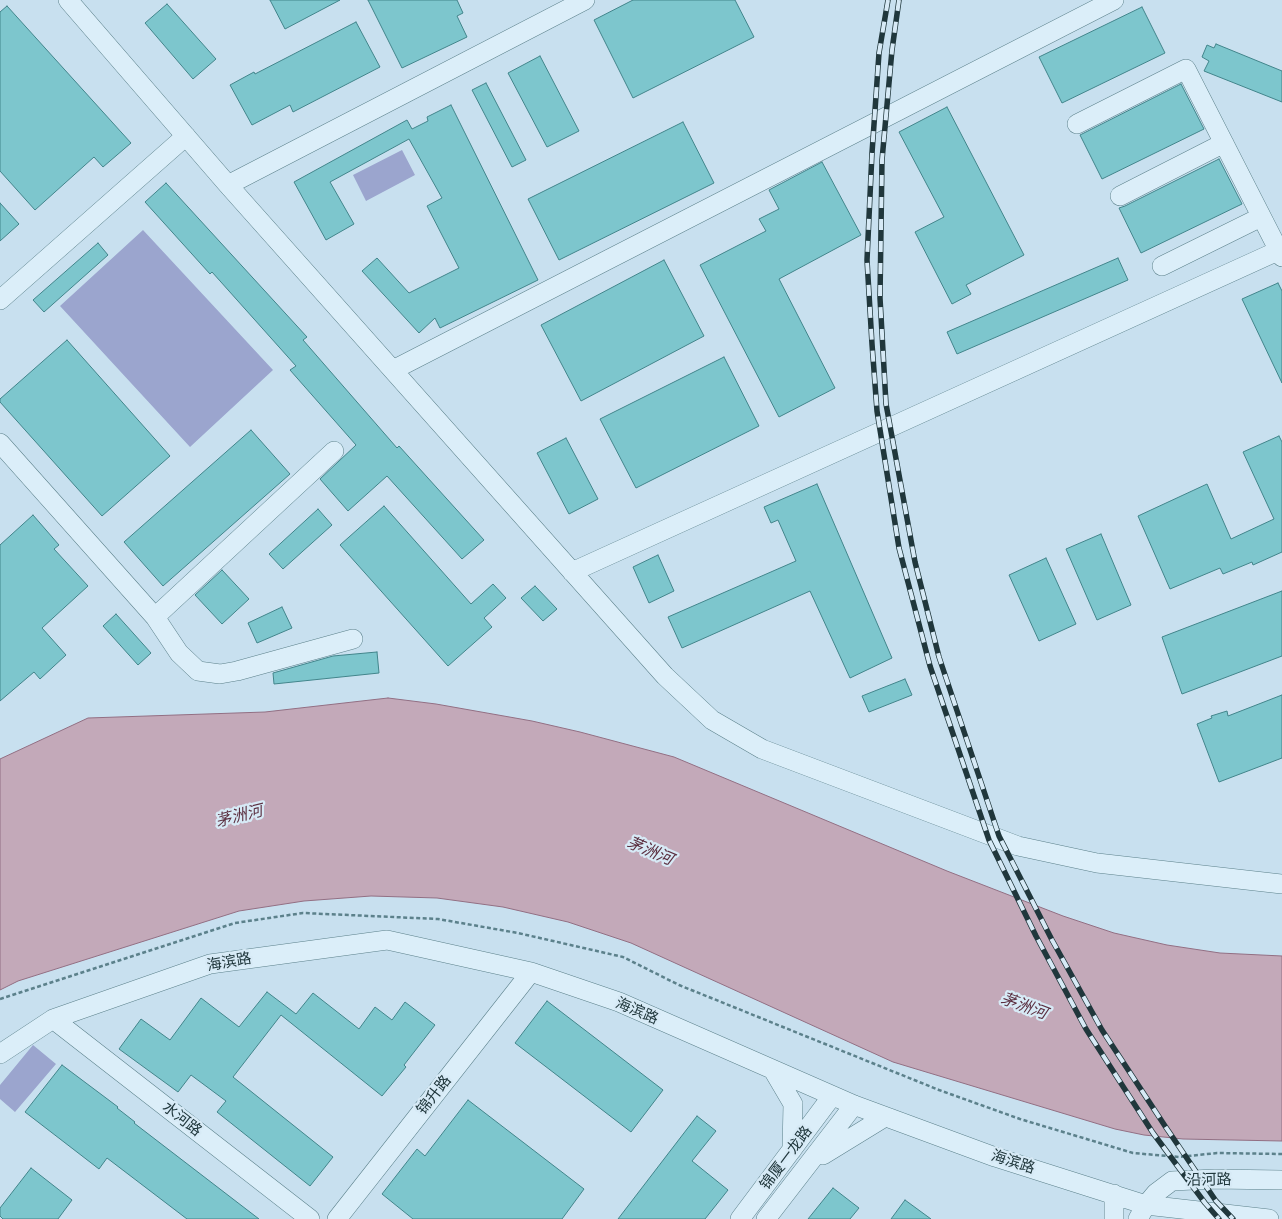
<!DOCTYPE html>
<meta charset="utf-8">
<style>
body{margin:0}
canvas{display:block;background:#c8e0ef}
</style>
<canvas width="1282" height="1219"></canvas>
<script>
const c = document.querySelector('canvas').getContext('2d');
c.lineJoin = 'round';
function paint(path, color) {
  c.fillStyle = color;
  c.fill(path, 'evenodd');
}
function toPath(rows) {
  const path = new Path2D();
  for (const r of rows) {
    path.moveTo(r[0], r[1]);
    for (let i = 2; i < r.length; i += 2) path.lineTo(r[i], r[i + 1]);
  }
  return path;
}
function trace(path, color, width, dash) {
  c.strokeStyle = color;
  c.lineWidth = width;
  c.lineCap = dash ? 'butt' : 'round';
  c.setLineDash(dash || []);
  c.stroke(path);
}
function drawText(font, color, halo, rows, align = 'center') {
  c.font = font + ' "Playfair Display","Noto Sans SC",serif';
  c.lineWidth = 4.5;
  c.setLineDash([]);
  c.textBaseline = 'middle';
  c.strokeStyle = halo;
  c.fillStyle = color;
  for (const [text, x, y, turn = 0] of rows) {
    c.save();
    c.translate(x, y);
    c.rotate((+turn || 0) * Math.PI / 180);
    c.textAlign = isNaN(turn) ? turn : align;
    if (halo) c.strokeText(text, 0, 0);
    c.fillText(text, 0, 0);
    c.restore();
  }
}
paint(toPath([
 [402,150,415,175,366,201,353,175],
 [143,230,273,370,190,447,60,306],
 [33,1045,56,1064,15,1112,0,1099,0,1085]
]), '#9ba5ce');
const water = toPath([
 [388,698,436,704,532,721,580,732,674,757,947,871,1063,916,1114,933,1167,945,1220,953,1282,956,1282,1141,1183,1139,1144,1135,1115,1129,893,1062,631,943,568,922,503,907,437,898,371,896,304,901,239,911,18,981,0,990,0,759,88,718,265,712,388,698]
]);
paint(water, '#c3a9b9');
trace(water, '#926f83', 1);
const building = toPath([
 [270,0,340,0,285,29,270,0],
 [368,0,457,0,463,13,457,16,467,37,402,68,368,0],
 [633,0,735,0,754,37,633,98,594,20,633,0],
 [167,4,216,59,193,79,145,23,167,4],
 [7,6,131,143,103,167,94,157,35,210,0,171,0,12,7,6],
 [1142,7,1165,53,1062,103,1039,57,1142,7],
 [356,22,380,67,293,112,290,105,252,125,230,85,254,72,255,74,356,22],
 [1216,44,1282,71,1282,102,1204,71,1209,61,1202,57,1207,45,1214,48,1216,44],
 [540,56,579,131,547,147,508,73,540,56],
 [486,83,526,160,512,167,472,90,486,83],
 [1181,84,1204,129,1102,179,1080,135,1181,84],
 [451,105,538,280,440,328,435,318,419,333,362,271,377,258,409,293,459,268,427,206,442,198,409,139,330,182,354,224,326,240,294,182,407,120,412,129,428,121,427,117,451,105],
 [947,107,1024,255,966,285,971,294,952,304,915,232,944,217,899,132,947,107],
 [683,122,714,183,559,260,528,199,683,122],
 [1219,159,1242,204,1141,253,1119,208,1125,206,1219,159],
 [822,162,861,235,779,279,835,388,779,417,700,265,766,231,759,219,779,209,769,190,822,162],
 [166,183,307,337,303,340,397,448,399,446,484,540,462,559,387,476,348,511,320,479,356,445,290,370,296,366,212,272,210,274,145,202,166,183],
 [0,203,19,224,0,241,0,203],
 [98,243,108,255,44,312,33,300,98,243],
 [1118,258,1128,280,957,354,947,332,1118,258],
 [664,260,704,336,581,401,541,325,664,260],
 [1278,283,1282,291,1282,383,1242,299,1278,283],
 [67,340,170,456,102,516,0,402,0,399,67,340],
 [724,357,759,426,636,488,600,419,724,357],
 [251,430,290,474,163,586,124,542,251,430],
 [1279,436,1282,442,1282,552,1253,565,1252,562,1223,574,1220,568,1170,589,1138,516,1207,484,1231,539,1274,519,1243,452,1279,436],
 [566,438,598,499,569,514,537,453,566,438],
 [817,484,892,658,850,678,810,591,682,648,668,617,796,561,778,520,771,523,764,507,817,484],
 [384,506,471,604,493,584,506,598,484,618,492,627,448,666,340,545,384,506],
 [318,509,332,525,283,569,269,554,318,509],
 [33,515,59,545,54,549,88,586,42,628,66,655,40,679,34,672,0,701,0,545,33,515],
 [1101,534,1131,605,1097,620,1066,549,1101,534],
 [658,555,674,591,649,603,633,567,658,555],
 [1046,558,1076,624,1039,641,1009,575,1046,558],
 [222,570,249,599,222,624,195,595,222,570],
 [535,586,557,609,543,621,521,598,535,586],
 [1282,591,1282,656,1182,694,1162,637,1282,591],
 [282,607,292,628,257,643,248,623,282,607],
 [116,614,151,653,138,665,103,626,116,614],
 [377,652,379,673,274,684,273,673,333,656,377,652],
 [905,679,912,695,869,712,862,696,905,679],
 [1282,695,1282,758,1219,782,1197,724,1212,718,1211,716,1227,711,1228,716,1282,695],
 [267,992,296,1014,313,993,359,1029,375,1007,392,1020,405,1002,435,1025,404,1065,406,1067,382,1096,281,1015,233,1077,333,1157,310,1186,217,1112,226,1101,191,1075,178,1092,119,1049,141,1019,170,1040,201,998,239,1027,267,992],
 [547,1001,663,1090,631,1132,515,1043,547,1001],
 [62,1065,118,1107,117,1108,135,1122,134,1123,259,1219,187,1219,107,1158,99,1169,25,1112,62,1065],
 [468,1100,584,1189,562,1219,413,1219,382,1194,417,1149,425,1156,468,1100],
 [697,1116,716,1131,692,1161,728,1190,705,1219,618,1219,697,1116],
 [31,1168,72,1200,58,1219,3,1219,0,1216,0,1208,31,1168],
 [833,1188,859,1208,850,1219,808,1219,833,1188],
 [905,1200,931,1219,891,1219,905,1200]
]);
paint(building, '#7dc6cd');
trace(building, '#42858b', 1);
const minor = toPath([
 [68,0,228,185,665,676,712,720,762,749,1018,846,1097,863,1282,884],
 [1077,124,1186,69,1282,257],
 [228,185,585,0],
 [1120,196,1224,143],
 [1162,266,1261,217],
 [0,300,186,136],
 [393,370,1114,0],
 [0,443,155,617,334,451],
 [572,572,1282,249],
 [155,617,179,653,198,671,220,674,237,671,353,639],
 [53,1019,310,1219],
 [0,1054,53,1019,210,964,387,940,531,972,619,1002,854,1105,995,1157,1146,1205,1269,1219],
 [773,1070,793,1104,792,1150],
 [823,1155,885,1117],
 [337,1219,531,972],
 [740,1219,832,1096],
 [766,1219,854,1105],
 [1114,1219,1114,1194],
 [1138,1219,1146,1205,1156,1193,1172,1181,1215,1179,1282,1180]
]);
trace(minor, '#5c818b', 20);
trace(toPath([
 [0,999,235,923,303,913,438,919,518,933,623,957,679,985,939,1090,1020,1119,1133,1153,1179,1157,1217,1153,1282,1154]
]), '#5c818b', 2.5, [4, 2.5]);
trace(minor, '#dbeef9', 19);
const rail = toPath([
 [888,0,879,53,872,153,867,260,872,344,877,411,899,548,930,666,989,840,1036,936,1086,1029,1153,1133,1205,1203,1219,1219],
 [899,0,892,50,882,160,880,298,886,404,915,562,939,657,999,836,1052,940,1102,1030,1165,1126,1216,1201,1233,1219]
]);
trace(rail, '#20373c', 5.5);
trace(rail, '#d7eaf6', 4, [11]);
drawText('15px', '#20373c', '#d7eaf6', [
 ["海滨路",229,962,-10],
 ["海滨路",637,1011,23],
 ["锦升路",434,1095,-52],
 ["水河路",182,1119,38],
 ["锦厦一龙路",786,1158,-53],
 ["海滨路",1013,1162,18],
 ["沿河路",1209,1180,-1]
]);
drawText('italic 16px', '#5b2f40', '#d7eaf6', [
 ["茅洲河",239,816,-14],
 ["茅洲河",650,851,23],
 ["茅洲河",1024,1006,20]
]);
</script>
